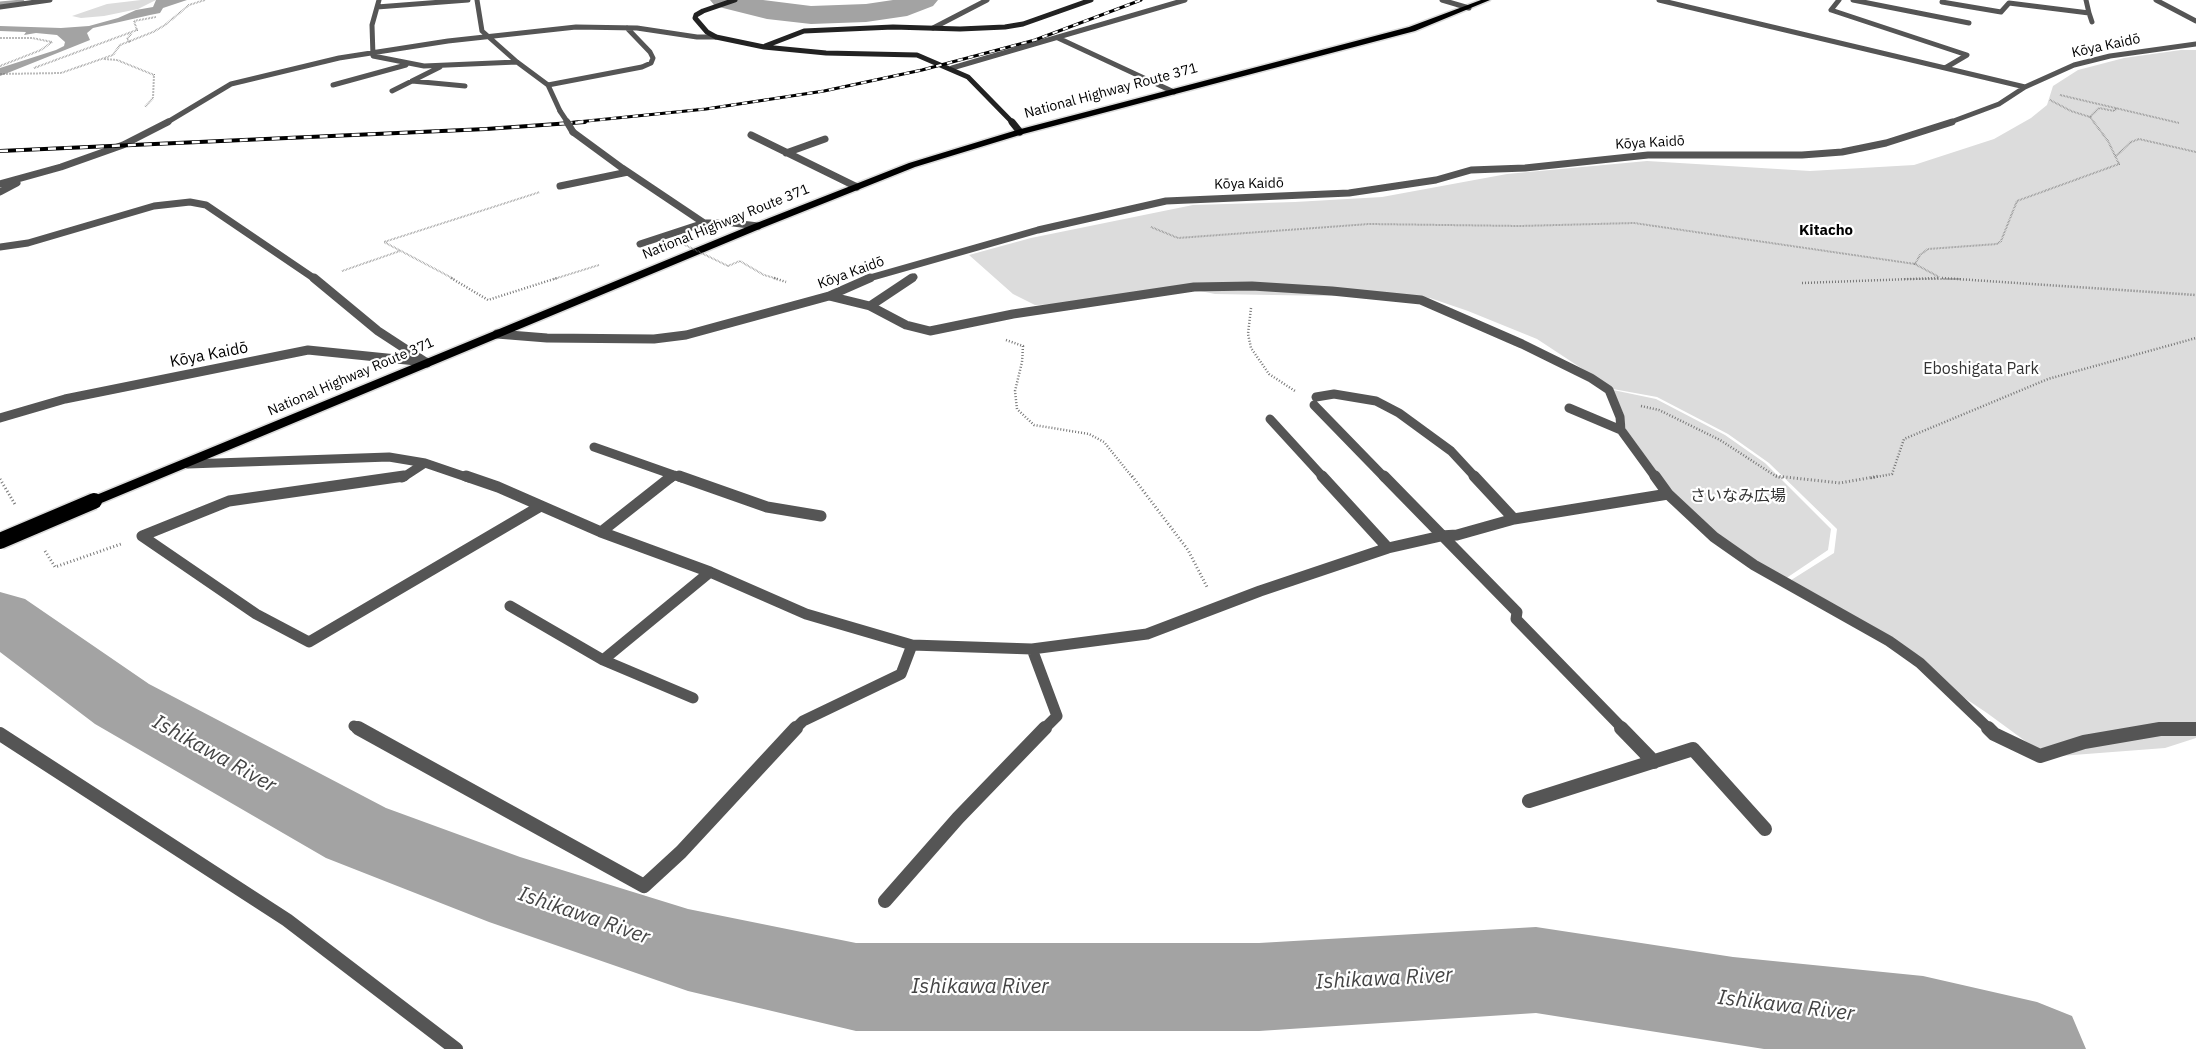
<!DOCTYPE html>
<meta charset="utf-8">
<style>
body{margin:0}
canvas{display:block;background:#fff}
</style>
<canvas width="2196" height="1049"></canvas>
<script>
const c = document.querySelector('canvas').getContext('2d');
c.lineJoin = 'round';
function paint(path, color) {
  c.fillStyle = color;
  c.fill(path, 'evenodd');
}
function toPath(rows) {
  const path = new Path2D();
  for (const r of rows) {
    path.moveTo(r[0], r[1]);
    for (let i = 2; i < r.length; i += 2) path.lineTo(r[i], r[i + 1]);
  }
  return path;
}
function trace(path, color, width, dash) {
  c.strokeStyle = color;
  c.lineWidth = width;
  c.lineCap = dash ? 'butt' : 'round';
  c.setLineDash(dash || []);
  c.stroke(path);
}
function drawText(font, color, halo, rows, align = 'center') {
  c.font = font + ' "IBM Plex Sans","Noto Sans JP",sans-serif';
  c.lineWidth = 4.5;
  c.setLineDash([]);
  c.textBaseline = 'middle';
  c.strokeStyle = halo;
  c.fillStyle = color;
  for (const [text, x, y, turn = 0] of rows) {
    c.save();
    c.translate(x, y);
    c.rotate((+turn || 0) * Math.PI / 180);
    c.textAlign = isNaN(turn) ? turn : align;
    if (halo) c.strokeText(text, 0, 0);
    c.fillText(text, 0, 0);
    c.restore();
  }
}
paint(toPath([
 [141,0,156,0,138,9,104,16,81,18,72,16,107,4],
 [2181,50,2196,50,2196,738,2165,748,2047,757,1987,713,1863,630,1788,582,1834,553,1837,529,1769,463,1728,434,1657,397,1613,389,1537,339,1468,311,1430,298,1376,294,1331,296,1215,294,1185,288,1064,304,1035,305,1013,294,969,255,1031,238,1193,205,1295,202,1382,197,1507,174,1647,161,1810,171,1914,165,1994,139,2031,118,2047,105,2053,86,2078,70,2124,58],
 [1613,390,1656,399,1725,435,1765,463,1831,529,1828,550,1785,579,1719,536,1675,496,1626,430,1623,413]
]), '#dcdcdc');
paint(toPath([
 [156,0,187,0,163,8,160,13,150,15,93,28,87,33,90,40,0,76,0,68,56,50,64,46,65,42,57,35,36,33,24,35,26,32,0,31,0,26,61,28,89,26,118,18,136,10,153,7]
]), '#a3a3a3');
trace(toPath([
 [0,4,22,2]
]), '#a3a3a3', 5);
paint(toPath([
 [710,0,763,0,811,6,866,4,893,0,938,0,933,6,907,16,866,22,811,24,767,19,715,6,710,0],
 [0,592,25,599,149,684,386,808,520,857,688,909,856,943,1259,943,1536,927,1733,957,1923,976,2037,1002,2072,1016,2086,1049,1764,1049,1536,1013,1259,1031,856,1031,688,991,489,922,326,858,95,724,0,652,0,592]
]), '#a3a3a3');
const highway = toPath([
 [1481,0,1490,0,1415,31,1023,134,915,167,762,228,99,504,94,505,89,504,87,501,89,498,754,224,909,163,1017,130,1409,27,1481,0]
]);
trace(highway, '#dbdbdb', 3);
trace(toPath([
 [0,38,32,38,52,42,41,50,0,66],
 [130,42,127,39,132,33],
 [104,59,117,60,154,75,153,98,145,107],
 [34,68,137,30,134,21,156,17],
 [0,74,61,73,113,55,120,45,153,32,165,25,189,5,205,0],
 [2060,95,2179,123],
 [2090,117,2099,108,2114,111,2117,108],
 [2116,156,2131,142,2139,139,2196,152],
 [1151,227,1178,238,1369,224,1520,226,1634,223,1915,264],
 [728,266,740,261,764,275,778,279],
 [342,271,400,251],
 [1939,277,1915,264,1920,255,1928,249,1997,244,2001,241,2017,201,2119,164,2108,141,2090,117,2071,111,2050,100],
 [454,279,384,242,540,192],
 [554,279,599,265],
 [1904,279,1961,279]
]), '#777', 2, [0.5, 1]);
trace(toPath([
 [451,278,488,300,557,278],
 [774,278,786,282],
 [1942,278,2196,295],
 [1802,283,1938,278],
 [1251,308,1248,334,1251,348,1269,374,1295,391],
 [1006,340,1023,346,1022,362,1015,391,1017,409,1034,425,1089,434,1104,442,1133,478],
 [1641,406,1659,410,1720,440,1777,477,1783,478],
 [1871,478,1892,474,1904,439,2048,379,2196,338]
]), '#777', 2.5, [1, 2]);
trace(toPath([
 [1132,476,1188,550,1207,587],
 [1776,476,1840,483,1879,476],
 [0,479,16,506],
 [45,551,55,567,121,544]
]), '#777', 3, [1, 2.5]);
trace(toPath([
 [1442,0,1469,8]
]), '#555', 5);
trace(toPath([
 [379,0,372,25,373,56,424,66,517,62],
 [477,0,482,31,517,62,548,85,560,111],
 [1659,0,2025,87],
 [1839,0,1831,10,1967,55,1945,68],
 [1853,0,1969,23],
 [2086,0,2089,13],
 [2156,0,2196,21],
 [1942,2,2001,12,2009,3,2089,13,2092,22],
 [0,7,50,0],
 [377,7,468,0],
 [933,28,987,0],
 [1058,38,1174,92],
 [952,68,1185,0],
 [412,81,465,86],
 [333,85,406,65],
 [548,85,642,67,651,63,653,58,650,52,627,28],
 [392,91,440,67],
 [166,123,231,84,339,58,448,41,576,27,637,28,697,37,716,37],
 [1948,123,1999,104,2025,87,2074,65,2110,56,2196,44]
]), '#555', 5);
trace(toPath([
 [573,132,622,168,704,223,733,223,758,226],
 [751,135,857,187],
 [786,153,825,139],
 [0,184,61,167,123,145,168,122],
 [560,186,628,172],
 [0,192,17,183],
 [640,244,704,223],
 [0,247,28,243,154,206,190,202,206,205,315,279],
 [866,279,1038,230,1166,201,1349,193,1436,180,1471,170,1525,168,1648,155,1802,155,1842,152,1886,143,1952,122],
 [910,279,914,277]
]), '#555', 7);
trace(toPath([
 [314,278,378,331,427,363],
 [829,296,870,306,906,325,930,331,1013,314,1194,287,1252,286,1332,291,1421,300,1522,344,1591,378,1609,390,1620,417,1621,430,1656,478],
 [870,306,912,278],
 [497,334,547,338,654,339,686,335,829,296,870,278],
 [1316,397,1334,394,1376,401,1399,413,1451,451,1476,478],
 [1314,405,1385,478],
 [1569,408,1621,430],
 [0,418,65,399,308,350,426,362],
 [1270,419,1324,478],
 [594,447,682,478],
 [188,464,389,457,425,463,469,478],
 [402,478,425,463],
 [671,478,674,475]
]), '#555', 9);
trace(toPath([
 [404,476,229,501,142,536,256,614,309,642,539,507],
 [466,476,498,487,601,532,710,572,806,614,912,645,1032,649,1147,634,1260,591,1388,548,1441,536,1457,535,1514,519,1668,494,1655,476],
 [679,476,767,507,821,516],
 [1322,476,1388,548],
 [1384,476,1517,612,1516,619,1623,729],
 [1474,476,1514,519],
 [1668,494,1714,537,1754,565,1889,641,1920,663,1989,729],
 [601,532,672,476],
 [510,606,603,660,693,698],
 [1032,649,1057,716,1044,729],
 [603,660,710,572],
 [354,726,360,729],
 [795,729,803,721,901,674,912,645],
 [2157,729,2196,729]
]), '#555', 11);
trace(toPath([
 [358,728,644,886,681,852,796,728],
 [1621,728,1654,762],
 [1988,728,1994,734,2040,756,2084,742,2160,729,2196,729],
 [0,734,287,920,456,1049],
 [1529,801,1693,749,1765,829],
 [885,901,958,818,1045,728]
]), '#555', 14);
trace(toPath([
 [735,0,703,11,696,15,695,18,707,32,716,37,764,47,826,53,917,55,968,77,1013,123],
 [765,46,804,31,893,27,960,29,1005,27,1023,24,1091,0]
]), '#222', 5);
trace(toPath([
 [1012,122,1020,132]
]), '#222', 7);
paint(highway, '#000');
const railFar1 = toPath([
 [567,123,706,109,824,91,922,70,1035,40,1141,0]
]);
const rail = toPath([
 [0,151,486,129,585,122]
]);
trace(railFar1, '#000', 3);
trace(rail, '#000', 4);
trace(railFar1, '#fff', 2, [5.5]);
trace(rail, '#fff', 2.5, [8]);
const highwayBridge = toPath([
 [0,541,94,501]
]);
trace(highwayBridge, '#dbdbdb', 19, []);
trace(toPath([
 [683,244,728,266]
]), '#777', 2, [0.5, 1]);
trace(toPath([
 [560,111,568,123]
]), '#555', 5);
trace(toPath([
 [567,122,573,132]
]), '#555', 7);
trace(highwayBridge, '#000', 16);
drawText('14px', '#000', '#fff', [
 ["Kōya Kaidō",2106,46,-12],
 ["National Highway Route 371",1111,91,-15],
 ["Kōya Kaidō",1650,143,-3],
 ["Kōya Kaidō",1249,184,-1],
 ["National Highway Route 371",726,222,-22],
 ["Kōya Kaidō",851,273,-20],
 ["National Highway Route 371",351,377,-23]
]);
drawText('bold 15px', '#000', '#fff', [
 ["Kitacho",1826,231]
]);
drawText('16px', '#000', '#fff', [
 ["Kōya Kaidō",209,355,-11]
]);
drawText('16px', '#333', '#fff', [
 ["Eboshigata Park",1981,369],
 ["さいなみ広場",1738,496]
]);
drawText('italic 21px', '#444', '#fff', [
 ["Ishikawa River",214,754,29],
 ["Ishikawa River",584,916,19],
 ["Ishikawa River",1384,979,-3],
 ["Ishikawa River",980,987],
 ["Ishikawa River",1786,1006,7]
]);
</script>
